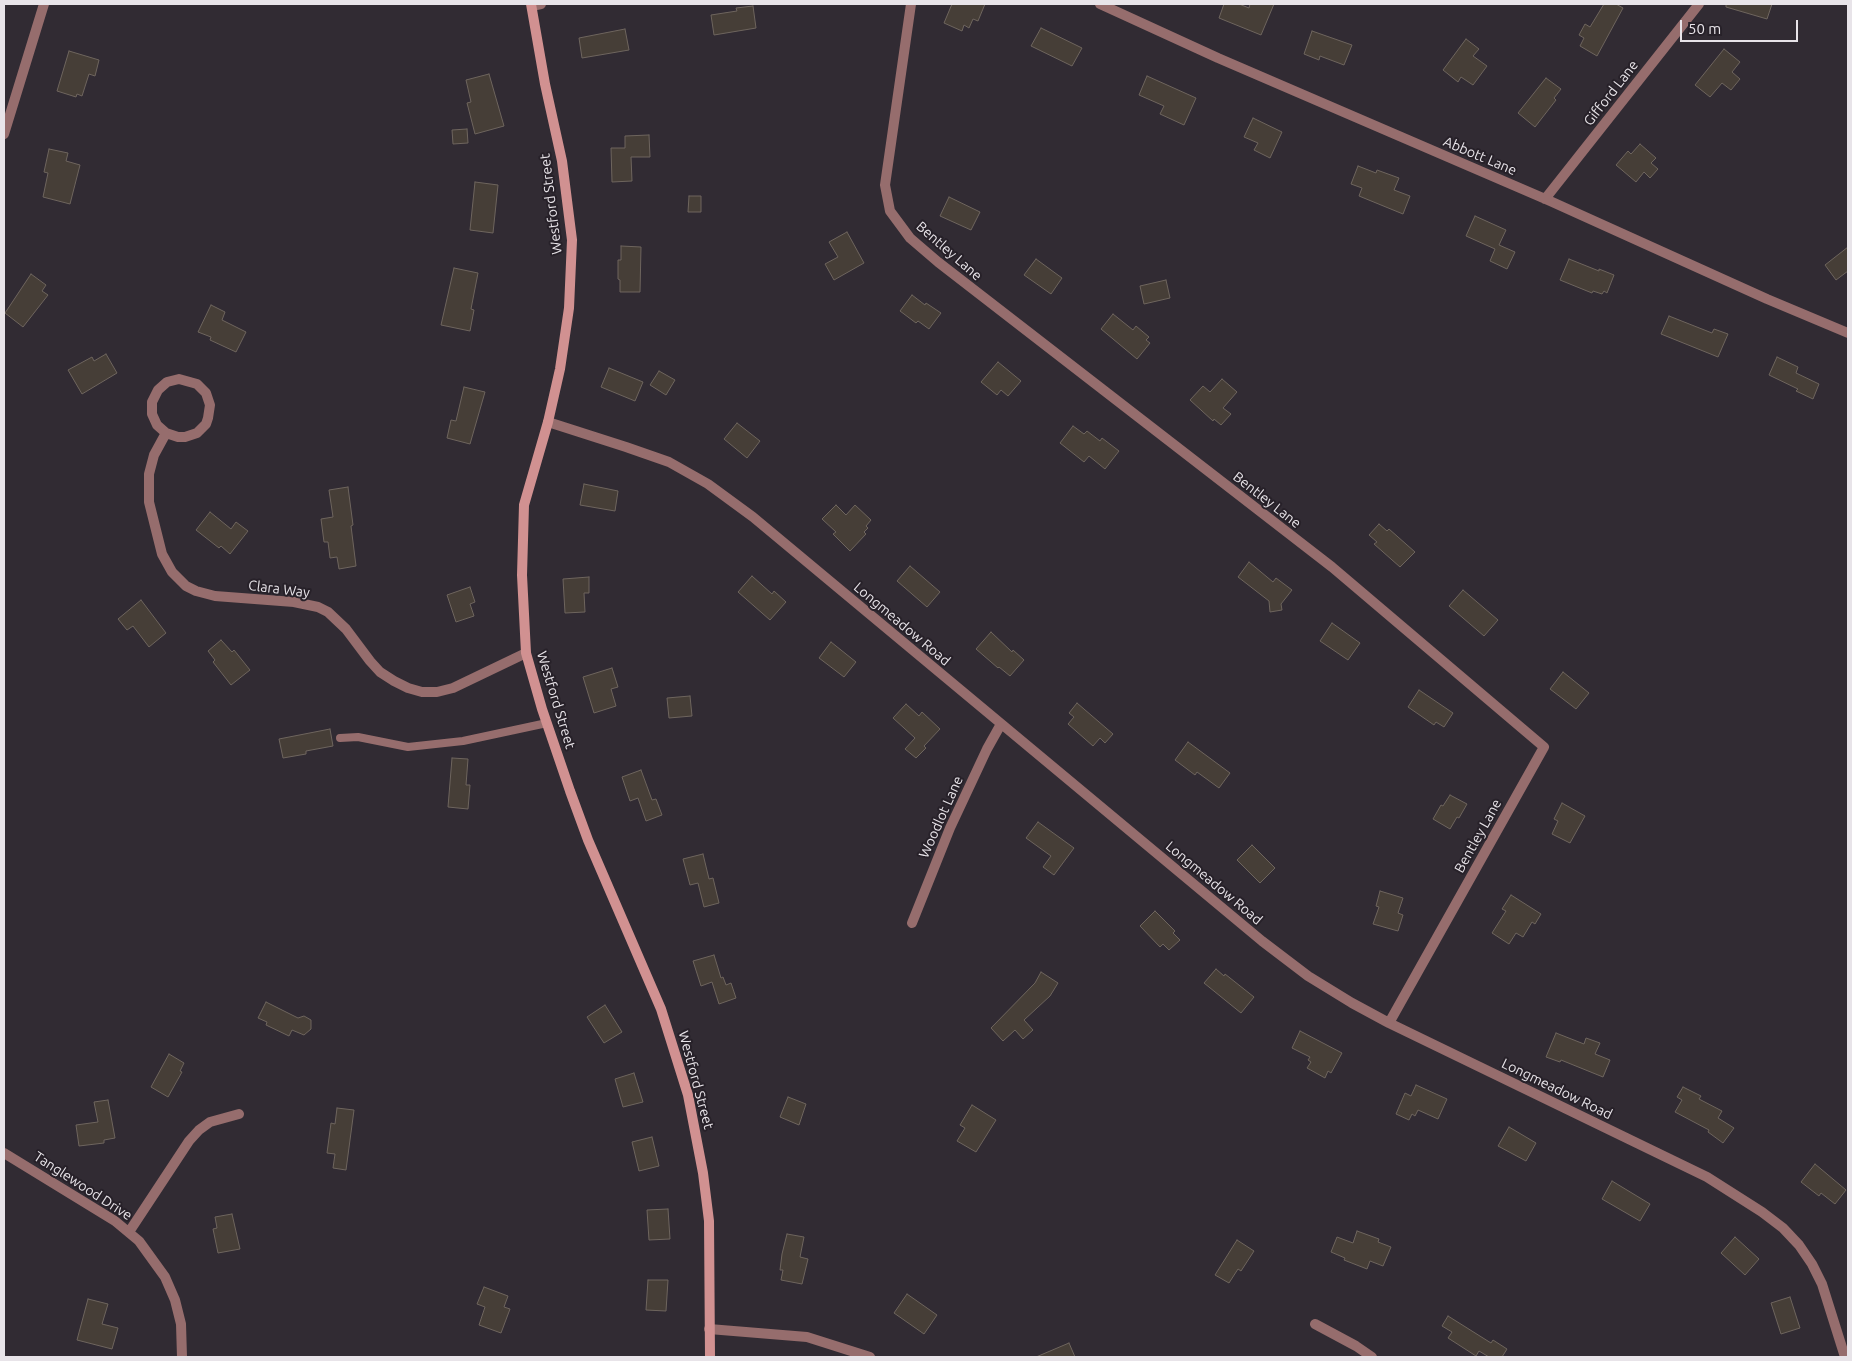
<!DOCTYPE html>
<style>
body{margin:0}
#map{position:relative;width:1852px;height:1361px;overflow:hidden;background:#312b33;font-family:Ubuntu,sans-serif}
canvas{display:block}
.frame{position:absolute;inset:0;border:5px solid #e8e4e9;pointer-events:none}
.scale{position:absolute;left:1680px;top:20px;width:118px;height:22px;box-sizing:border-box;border:2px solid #e8e4e9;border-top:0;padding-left:6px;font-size:15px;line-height:18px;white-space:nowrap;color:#e8e4e9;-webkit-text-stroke:4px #272129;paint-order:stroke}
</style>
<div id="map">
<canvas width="1852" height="1361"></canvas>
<div class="frame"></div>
<div class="scale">50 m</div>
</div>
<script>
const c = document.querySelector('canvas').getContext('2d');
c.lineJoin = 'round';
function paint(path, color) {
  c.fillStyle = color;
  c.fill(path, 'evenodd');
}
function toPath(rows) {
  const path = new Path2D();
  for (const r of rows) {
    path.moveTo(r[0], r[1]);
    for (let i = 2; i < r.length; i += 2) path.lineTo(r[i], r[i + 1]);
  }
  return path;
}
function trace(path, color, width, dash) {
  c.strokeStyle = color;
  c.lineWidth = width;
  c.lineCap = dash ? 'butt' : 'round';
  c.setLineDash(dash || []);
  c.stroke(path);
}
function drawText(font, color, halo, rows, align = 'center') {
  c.font = font + ' Ubuntu,sans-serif';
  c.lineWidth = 4;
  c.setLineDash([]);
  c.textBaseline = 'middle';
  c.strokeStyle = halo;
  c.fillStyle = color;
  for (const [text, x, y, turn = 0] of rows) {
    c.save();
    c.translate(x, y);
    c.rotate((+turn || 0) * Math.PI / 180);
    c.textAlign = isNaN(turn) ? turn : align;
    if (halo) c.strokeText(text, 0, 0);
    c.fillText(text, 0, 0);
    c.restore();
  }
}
const building = toPath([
 [952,4,985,4,978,21,973,19,969,28,964,25,962,31,944,23,952,4],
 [1224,4,1239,4,1249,8,1250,4,1274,4,1261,35,1219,18,1224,4],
 [1604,4,1616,4,1623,8,1597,56,1580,46,1584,38,1579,35,1585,24,1590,27,1604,4],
 [1726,4,1772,4,1767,19,1726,7,1726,4],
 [753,6,756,28,714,35,711,15,737,11,736,8,753,6],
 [1041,28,1082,48,1072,66,1031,46,1041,28],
 [625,29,629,50,582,58,579,38,625,29],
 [1312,31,1352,45,1344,65,1320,56,1319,60,1304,54,1312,31],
 [1466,39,1479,49,1473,56,1487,66,1473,85,1461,77,1458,82,1443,70,1466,39],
 [1724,49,1740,62,1732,72,1740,79,1731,90,1722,83,1710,97,1695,85,1724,49],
 [69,51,99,60,95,76,89,74,82,96,77,94,76,97,57,91,69,51],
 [489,74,504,126,475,134,467,103,471,102,466,80,489,74],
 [1147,76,1196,98,1184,125,1160,114,1164,106,1139,95,1147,76],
 [1546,78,1561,89,1554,98,1556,100,1535,127,1518,113,1546,78],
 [1253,118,1282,132,1270,158,1254,150,1258,143,1244,137,1253,118],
 [467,129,468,143,453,144,452,130,467,129],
 [649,135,650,157,631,157,632,181,612,182,611,148,625,148,625,136,649,135],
 [1640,144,1656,158,1651,163,1658,169,1650,178,1644,172,1636,182,1616,165,1628,151,1631,154,1640,144],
 [49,149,68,153,66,161,80,165,70,204,43,197,48,173,44,172,49,149],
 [1358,166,1376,173,1377,170,1399,178,1394,190,1410,196,1403,214,1359,196,1362,188,1351,184,1358,166],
 [475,182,498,185,493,233,470,230,475,182],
 [689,196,701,196,701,212,688,212,689,196],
 [949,197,980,212,971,230,940,216,949,197],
 [1475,216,1506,230,1499,245,1515,252,1507,269,1490,261,1495,249,1466,236,1475,216],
 [847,232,864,263,834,280,825,264,838,257,829,242,847,232],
 [621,246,641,247,640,292,620,292,620,280,618,279,618,260,621,260,621,246],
 [1848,247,1848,271,1836,280,1825,265,1848,247],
 [1036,259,1062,278,1051,294,1024,275,1036,259],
 [1569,259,1599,271,1599,269,1614,275,1607,293,1604,291,1602,294,1593,291,1592,293,1560,280,1569,259],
 [454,268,478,273,471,309,474,310,470,331,441,325,454,268],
 [31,274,46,285,42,291,48,295,23,327,5,313,31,274],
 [1166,280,1170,298,1144,304,1140,286,1166,280],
 [912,295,925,305,926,303,941,313,929,329,918,321,916,323,900,311,912,295],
 [211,305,225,312,222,320,246,332,236,352,210,340,211,337,198,332,211,305],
 [1113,314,1133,330,1136,326,1149,337,1146,340,1150,343,1137,359,1101,329,1113,314],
 [1669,316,1712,333,1714,329,1728,334,1718,357,1661,334,1669,316],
 [106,354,117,373,82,394,68,370,92,357,94,361,106,354],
 [1777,357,1798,367,1796,373,1819,384,1813,399,1796,391,1798,389,1769,375,1777,357],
 [998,362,1021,381,1008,396,1001,390,997,395,981,382,998,362],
 [609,368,643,382,635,401,601,387,609,368],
 [659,371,675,380,666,395,650,385,659,371],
 [1222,379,1237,392,1223,408,1231,414,1221,425,1214,419,1213,421,1190,400,1203,386,1210,392,1222,379],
 [464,387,485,392,470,444,447,438,451,420,456,421,464,387],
 [737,423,760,441,747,458,724,439,737,423],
 [1073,426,1084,434,1087,431,1100,441,1102,438,1119,451,1105,469,1089,456,1084,462,1060,443,1073,426],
 [584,484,618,491,615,511,580,505,584,484],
 [348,487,353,525,351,526,356,566,339,569,337,557,330,558,328,542,324,542,321,519,333,517,329,490,348,487],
 [836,505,846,515,855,505,871,520,866,526,868,528,864,532,866,534,850,551,833,534,836,532,822,519,836,505],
 [210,512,231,529,236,522,248,531,230,554,221,546,219,548,196,530,210,512],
 [1379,524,1387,531,1389,529,1415,552,1400,567,1374,544,1377,542,1369,535,1379,524],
 [1249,562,1273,582,1276,578,1292,590,1281,604,1282,610,1270,612,1269,601,1238,577,1249,562],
 [910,566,940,592,927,607,897,581,910,566],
 [752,576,772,594,774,591,786,602,770,620,738,592,752,576],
 [589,577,589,593,584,593,585,612,565,613,563,579,589,577],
 [470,587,475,602,470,604,474,616,456,622,447,595,470,587],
 [1463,590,1498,620,1484,636,1449,606,1463,590],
 [141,600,166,633,149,647,133,626,127,630,118,619,141,600],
 [1332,623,1360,643,1348,660,1320,641,1332,623],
 [991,632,1012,652,1013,650,1024,660,1010,676,999,667,998,668,976,649,991,632],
 [221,640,232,652,234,650,250,670,231,685,213,662,215,660,208,651,221,640],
 [831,642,856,662,844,677,819,658,831,642],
 [612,668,618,687,611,689,616,706,594,713,583,677,612,668],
 [1563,672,1589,693,1576,709,1550,689,1563,672],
 [1419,690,1453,713,1444,727,1436,722,1434,725,1408,707,1419,690],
 [690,696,692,716,669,718,667,698,690,696],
 [1077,703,1113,734,1105,743,1100,738,1093,746,1068,724,1074,717,1069,713,1077,703],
 [906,704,919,716,922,712,940,729,924,746,926,748,916,758,905,749,915,738,893,718,906,704],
 [330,729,333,746,306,751,306,754,283,758,279,739,330,729],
 [1188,742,1230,773,1219,788,1197,772,1195,775,1175,760,1188,742],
 [452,758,468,759,466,785,470,785,468,809,448,807,452,758],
 [641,770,652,800,656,799,662,815,646,821,638,798,630,801,622,777,641,770],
 [1450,795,1467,804,1459,818,1457,817,1450,829,1433,819,1441,805,1443,806,1450,795],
 [1562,803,1585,816,1570,843,1552,834,1558,821,1554,819,1562,803],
 [1038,822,1074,848,1054,875,1043,867,1051,856,1026,838,1038,822],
 [1252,845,1275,868,1260,883,1237,860,1252,845],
 [703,854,709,879,713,878,719,903,704,907,698,883,690,885,683,859,703,854],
 [1380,891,1403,898,1398,913,1403,915,1398,931,1373,924,1379,907,1376,906,1380,891],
 [1511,895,1541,914,1535,924,1532,922,1523,937,1516,933,1509,944,1492,933,1506,911,1502,909,1511,895],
 [1155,911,1175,931,1173,933,1180,940,1169,950,1163,944,1160,947,1140,926,1155,911],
 [714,955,721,978,723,977,726,985,731,983,736,998,719,1004,712,982,701,986,693,961,714,955],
 [1216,969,1224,976,1225,974,1254,997,1241,1013,1204,983,1216,969],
 [1041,972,1058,983,1050,996,1024,1020,1033,1030,1023,1039,1015,1030,1003,1041,991,1028,1035,983,1041,972],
 [266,1002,298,1018,304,1016,311,1020,311,1029,304,1035,292,1030,289,1036,266,1025,267,1022,258,1018,266,1002],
 [605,1005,622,1032,604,1043,587,1017,605,1005],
 [1300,1031,1342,1053,1331,1073,1328,1071,1325,1078,1307,1068,1311,1062,1308,1060,1310,1057,1292,1048,1300,1031],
 [1556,1033,1584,1044,1586,1038,1600,1043,1595,1054,1610,1060,1603,1077,1561,1060,1560,1062,1546,1057,1556,1033],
 [169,1054,184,1063,180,1071,182,1072,168,1097,151,1087,169,1054],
 [634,1073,643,1102,623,1107,615,1079,634,1073],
 [1416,1085,1447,1099,1438,1119,1418,1110,1415,1116,1412,1114,1409,1120,1396,1114,1405,1093,1411,1096,1416,1085],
 [1683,1087,1701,1096,1699,1099,1722,1111,1718,1118,1734,1128,1723,1143,1708,1132,1709,1130,1675,1112,1682,1100,1677,1097,1683,1087],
 [788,1097,806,1104,799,1125,780,1117,788,1097],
 [108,1100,115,1138,104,1140,104,1143,79,1146,76,1125,98,1122,94,1102,108,1100],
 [972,1105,996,1120,976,1152,957,1141,965,1128,960,1125,972,1105],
 [337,1108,354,1110,346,1170,333,1168,335,1154,327,1153,331,1123,335,1124,337,1108],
 [1509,1127,1536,1143,1526,1161,1498,1146,1509,1127],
 [652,1137,659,1166,639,1171,632,1142,652,1137],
 [1815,1164,1846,1190,1835,1204,1821,1193,1819,1196,1801,1182,1815,1164],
 [1612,1181,1650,1204,1640,1221,1602,1199,1612,1181],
 [668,1209,670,1239,649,1240,647,1210,668,1209],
 [232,1214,240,1249,218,1253,213,1229,217,1228,215,1217,232,1214],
 [1357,1231,1379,1239,1378,1242,1391,1247,1383,1266,1370,1261,1367,1269,1344,1260,1345,1258,1331,1252,1337,1237,1353,1243,1357,1231],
 [787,1234,804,1237,800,1257,808,1259,802,1284,781,1280,783,1270,780,1270,782,1254,787,1234],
 [1735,1237,1759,1259,1745,1275,1721,1253,1735,1237],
 [1237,1240,1254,1251,1241,1271,1238,1269,1229,1283,1215,1275,1237,1240],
 [648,1280,668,1280,666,1311,646,1310,648,1280],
 [484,1287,508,1296,504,1307,510,1309,501,1333,479,1325,485,1307,477,1304,484,1287],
 [907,1294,937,1315,924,1334,894,1313,907,1294],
 [1790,1297,1800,1328,1781,1334,1771,1303,1790,1297],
 [88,1299,108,1304,102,1324,118,1328,112,1349,77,1340,88,1299],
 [1448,1316,1491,1343,1493,1340,1507,1349,1502,1357,1489,1357,1479,1351,1476,1356,1448,1338,1452,1332,1442,1326,1448,1316],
 [1069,1343,1075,1357,1036,1357,1069,1343]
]);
paint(building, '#463e37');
trace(building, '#6e655e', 1);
trace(toPath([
 [340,738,358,737,408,747,463,741,547,723]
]), '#966d6d', 8);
trace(toPath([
 [911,4,885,185,890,211,910,238,938,262,1332,567,1544,747,1389,1023],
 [1100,4,1218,58,1550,201,1767,299,1848,333],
 [532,6,541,4],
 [4,134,44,4],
 [1545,199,1699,4],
 [548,422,626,447,669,462,708,484,753,517,1262,941,1308,976,1352,1003,1389,1023,1707,1177,1762,1212,1783,1228,1799,1245,1812,1264,1822,1284,1845,1357],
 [166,433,157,425,152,414,152,402,158,390,167,382,179,379,197,384,206,393,210,405,208,418,206,424,197,433,185,437,178,437,166,433,154,455,149,474,149,502,162,554,172,572,186,586,196,591,215,596,294,602,318,607,328,612,346,629,370,661,380,672,394,681,408,688,422,692,437,692,453,688,526,653],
 [912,923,950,828,987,749,1001,724],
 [4,1153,115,1221,139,1241,165,1277,175,1300,181,1324,182,1357],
 [129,1232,189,1141,199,1130,210,1122,239,1114],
 [1315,1324,1356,1346,1372,1357],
 [709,1329,807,1337,870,1357]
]), '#966d6d', 10);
trace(toPath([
 [531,4,545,84,562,161,572,240,569,308,560,369,548,422,524,505,522,575,526,653,542,709,570,791,588,840,661,1009,688,1095,703,1173,709,1221,710,1357]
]), '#d19191', 10);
drawText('14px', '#e8e4e9', '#272129', [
 ["Gifford Lane",1611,93,-52],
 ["Abbott Lane",1480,156,23],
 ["Westford Street",551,204,-97],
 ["Bentley Lane",949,251,41],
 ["Bentley Lane",1267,500,38],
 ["Clara Way",279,589,7],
 ["Longmeadow Road",902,624,40],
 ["Westford Street",556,700,73],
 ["Woodlot Lane",941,817,-66],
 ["Bentley Lane",1478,836,-61],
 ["Longmeadow Road",1214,883,40],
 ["Westford Street",696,1080,75],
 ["Longmeadow Road",1557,1089,26],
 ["Tanglewood Drive",83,1186,33]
]);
</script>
